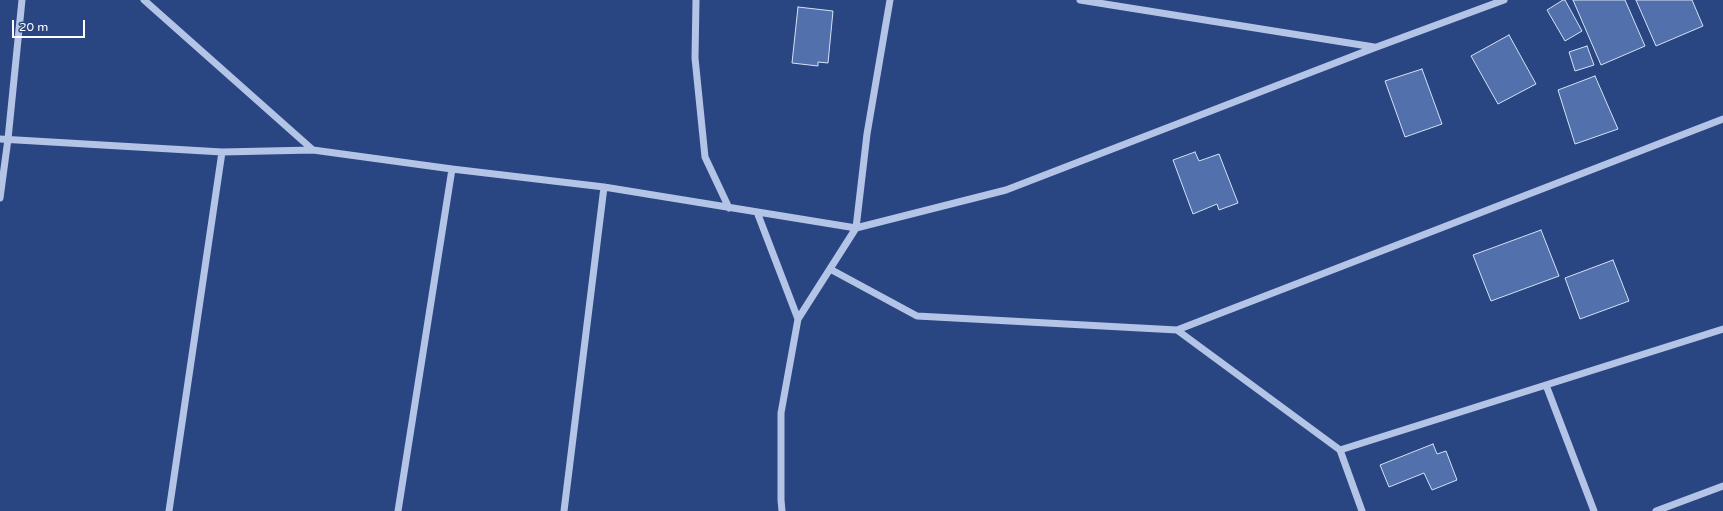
<!DOCTYPE html>
<style>
body{margin:0}
#map{position:relative;width:1723px;height:511px;overflow:hidden;background:#294683;font-family:"Varela Round",sans-serif}
canvas{display:block}
.scale{position:absolute;left:12px;top:20px;width:73px;height:18px;box-sizing:border-box;border:2px solid #fff;border-top:0;padding-left:5px;font-size:12px;line-height:14px;white-space:nowrap;color:#fff;-webkit-text-stroke:3px #294683;paint-order:stroke}
</style>
<div id="map">
<canvas width="1723" height="511"></canvas>
<div class="scale">20 m</div>
</div>
<script>
const c = document.querySelector('canvas').getContext('2d');
c.lineJoin = 'round';
function paint(path, color) {
  c.fillStyle = color;
  c.fill(path, 'evenodd');
}
function toPath(rows) {
  const path = new Path2D();
  for (const r of rows) {
    path.moveTo(r[0], r[1]);
    for (let i = 2; i < r.length; i += 2) path.lineTo(r[i], r[i + 1]);
  }
  return path;
}
function trace(path, color, width, dash) {
  c.strokeStyle = color;
  c.lineWidth = width;
  c.lineCap = dash ? 'butt' : 'round';
  c.setLineDash(dash || []);
  c.stroke(path);
}
const building = toPath([
 [1563,0,1565,0,1582,31,1565,41,1547,10,1563,0],
 [1573,0,1625,0,1645,46,1601,65,1573,0],
 [1636,0,1692,0,1703,26,1656,46,1636,0],
 [798,7,833,11,828,63,818,62,818,66,792,63,798,7],
 [1509,35,1536,84,1498,104,1471,56,1509,35],
 [1587,46,1594,65,1575,71,1569,52,1587,46],
 [1422,69,1442,124,1405,137,1385,81,1422,69],
 [1595,76,1618,129,1575,144,1558,90,1595,76],
 [1195,152,1199,161,1219,154,1238,203,1219,210,1217,204,1193,214,1173,160,1195,152],
 [1541,230,1559,276,1491,301,1473,255,1541,230],
 [1613,260,1629,301,1580,319,1565,278,1613,260],
 [1433,444,1437,454,1446,451,1457,480,1432,490,1424,473,1389,487,1380,465,1433,444]
]);
paint(building, '#5270ab');
trace(building, '#d6e1f5', 1);
trace(toPath([
 [144,0,313,150],
 [696,0,695,58,705,157,729,208],
 [1080,0,1374,47],
 [0,139,222,152,313,150,452,169,604,187,856,228,1006,190,1374,48,1504,0],
 [0,198,8,139,22,0],
 [757,212,798,319,856,228,867,134,890,0],
 [830,269,917,316,1177,330,1340,450,1362,511],
 [1177,330,1723,119],
 [1546,385,1594,511],
 [1340,450,1723,329],
 [169,511,222,152],
 [398,511,452,169],
 [564,511,604,187],
 [782,511,781,500,781,413,798,319],
 [1656,511,1723,486]
]), '#b3c4e6', 7);
</script>
